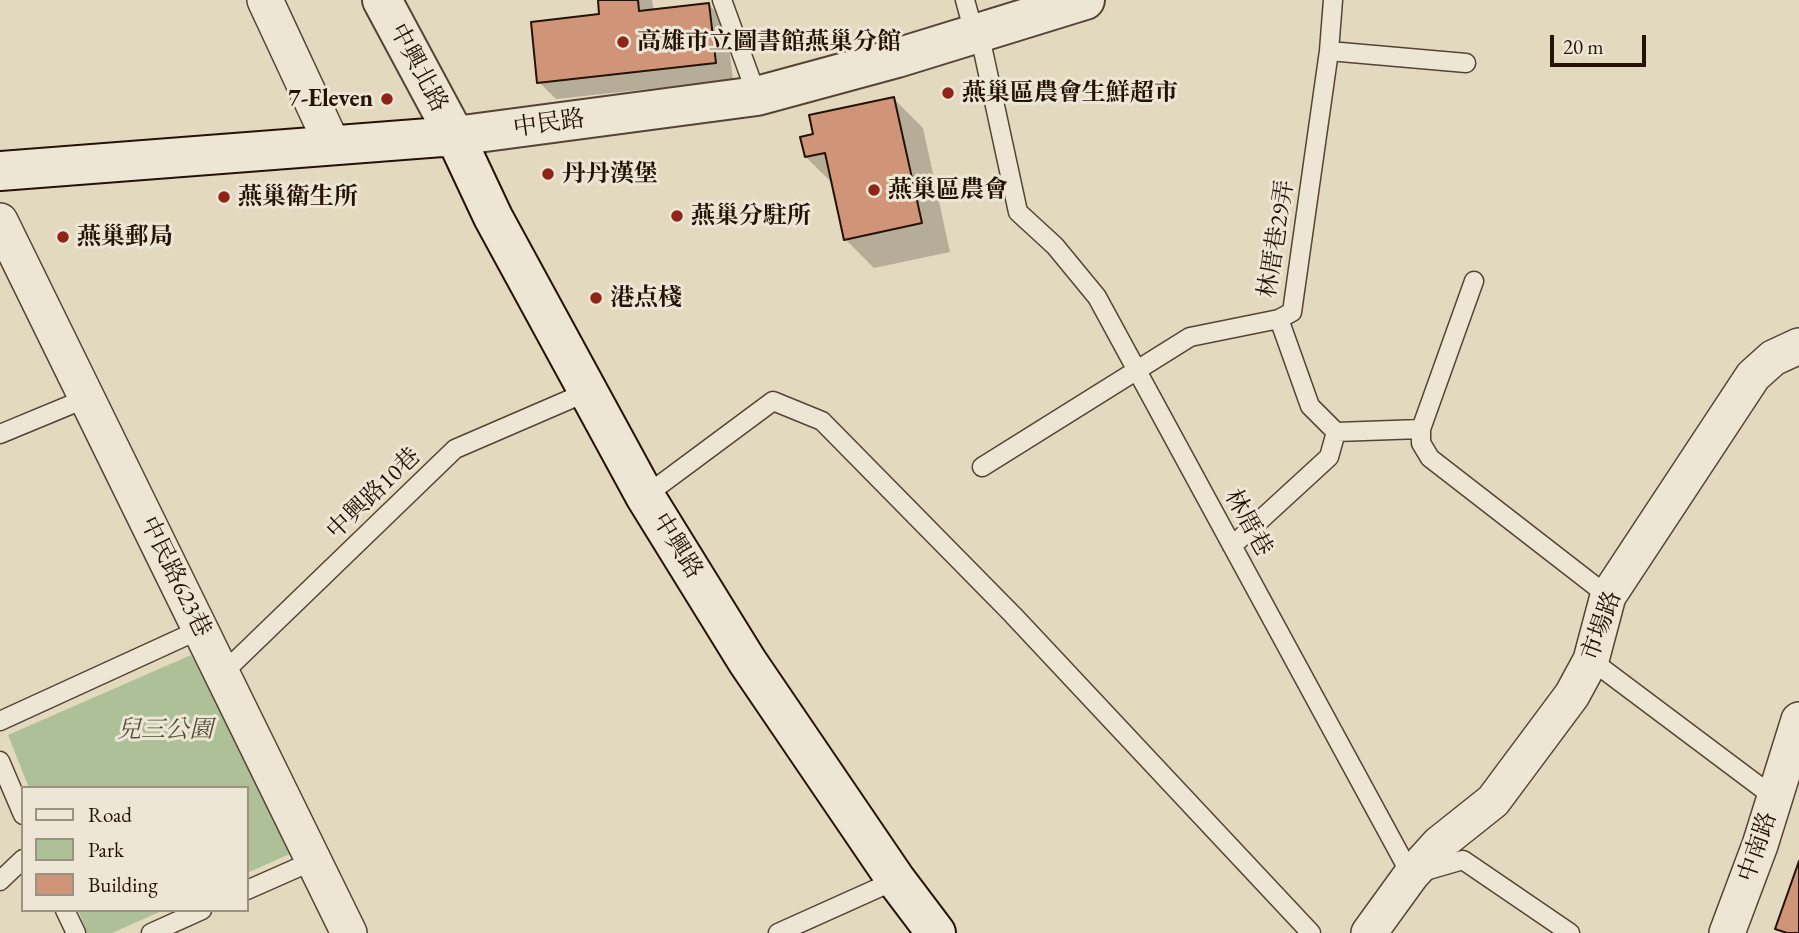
<!DOCTYPE html>
<meta charset="utf-8">
<style>
body{margin:0}
#map{position:relative;width:1799px;height:933px;overflow:hidden;background:#e3d9be;font-family:"EB Garamond",serif}
canvas{display:block}
.legend{position:absolute;left:21px;top:786px;width:228px;height:126px;box-sizing:border-box;background:#ede6d5;border:2px solid #9d9182;margin:0;padding:9px 12px;list-style:none;font-size:21px;color:#241206}
.legend li{display:flex;align-items:center;gap:14px;height:35px}
.legend b{width:35px;border:2px solid #9d9182}
.scale{position:absolute;left:1550px;top:35px;width:96px;height:32px;box-sizing:border-box;border:4px solid #241206;border-top:0;padding-left:9px;font-size:21px;line-height:24px;white-space:nowrap;color:#241206;-webkit-text-stroke:5px #ede6d5;paint-order:stroke}
</style>
<div id="map">
<canvas width="1799" height="933"></canvas>
<ul class="legend">
<li><b style="height:9px;background:#ede6d5"></b>Road</li>
<li><b style="height:19px;background:#adc097"></b>Park</li>
<li><b style="height:19px;background:#d09478"></b>Building</li>
</ul>
<div class="scale">20 m</div>
</div>
<script>
const g = document.querySelector('canvas').getContext('2d');
g.lineJoin = 'round';
function fill(path, color) { g.fillStyle = color; g.fill(path, 'evenodd'); }
const poly = rows => new Path2D(rows.map(r => 'M' + r).join(''));
function stroke(path, color, width, dash) { g.strokeStyle = color; g.lineWidth = width; g.lineCap = dash ? 'butt' : 'round'; g.setLineDash(dash || []); g.stroke(path); }
function drawText(font, color, halo, rows, align = 'center') {
  g.font = font + ' "EB Garamond","Noto Serif TC",serif'; g.lineWidth = 6; g.setLineDash([]); g.textBaseline = 'middle'; g.strokeStyle = halo; g.fillStyle = color; for (const [text, x, y, turn = 0] of rows) {
    g.save(); g.translate(x, y); g.rotate((+turn || 0) * Math.PI / 180); g.textAlign = isNaN(turn) ? turn : align; if (halo) g.strokeText(text, 0, 0); g.fillText(text, 0, 0); g.restore();
  }
}
fill(poly([
 [191,655,292,853,247,873,247,788,29,788,8,735],
 [78,910,164,910,112,933,87,933]
]), '#adc097');
fill(poly([
 [599,0,652,0,654,11,709,5,726,22,733,80,556,99,539,82,601,16],
 [893,98,923,128,950,252,874,268,845,239,833,184,806,157,815,135]
]), '#0003');
const building = poly([
 [598,0,638,0,639,11,709,3,716,63,537,83,531,22,599,14,598,0],
 [894,97,922,223,844,240,825,153,805,157,800,137,813,134,809,115,894,97],
 [1799,861,1799,933,1787,933,1775,929,1799,861]
]);
fill(building, '#d09478');
stroke(building, '#241206', 2);
const service = poly([
 [722,0,757,96],
 [965,0,974,33],
 [979,32,1018,212,1055,246,1097,297,1411,875,1463,860,1570,933],
 [1329,51,1466,63],
 [1474,281,1421,429,1421,443,1430,458,1608,596],
 [1336,432,1421,429],
 [0,434,87,398],
 [982,467,1190,337,1279,319,1292,312,1329,51,1333,0],
 [645,496,773,401,822,421,1013,615,1311,933],
 [1232,546,1329,457,1336,432,1310,406,1279,319],
 [1591,660,1775,798],
 [223,673,455,449,587,392],
 [0,721,201,629],
 [0,761,23,815],
 [0,881,23,859],
 [247,890,315,860],
 [65,910,76,933],
 [151,933,202,910],
 [778,933,896,880]
]);
const minor = poly([
 [265,0,332,144],
 [0,221,349,933],
 [1369,933,1411,875,1439,844,1493,801,1572,695,1591,660,1608,596,1753,376,1773,358,1799,346],
 [1727,933,1760,845,1799,720]
]);
const tertiary = poly([
 [382,0,455,136,757,96,897,58,1085,0]
]);
const secondary = poly([
 [0,171,455,136,493,217,645,496,747,661,896,880,936,933]
]);
stroke(service, '#544434', 21);
stroke(minor, '#544434', 38);
stroke(tertiary, '#544434', 42);
stroke(secondary, '#241206', 42);
stroke(service, '#ede6d5', 18);
stroke(minor, '#ede6d5', 35);
stroke(tertiary, '#ede6d5', 38);
stroke(secondary, '#ede6d5', 38);
for (const [x, y, r, color] of [
 [623,42,7,"#8f2418"],
 [948,93,7,"#8f2418"],
 [387,99,7,"#8f2418"],
 [548,174,7,"#8f2418"],
 [874,190,7,"#8f2418"],
 [224,197,7,"#8f2418"],
 [677,216,7,"#8f2418"],
 [63,237,7,"#8f2418"],
 [596,298,7,"#8f2418"]
]) { const dot = new Path2D(); dot.arc(x, y, r, 0, 2 * Math.PI); g.fillStyle = color; g.fill(dot); stroke(dot, '#ede6d5', 2.5); }
drawText('bold 24px', '#241206', '#ede6d5', [
 ["高雄市立圖書館燕巢分館",637,42],
 ["燕巢區農會生鮮超市",962,93],
 ["7-Eleven",373,99,"right"],
 ["丹丹漢堡",562,174],
 ["燕巢區農會",888,190],
 ["燕巢衛生所",238,197],
 ["燕巢分駐所",691,216],
 ["燕巢郵局",77,237],
 ["港点棧",610,298]
], 'left');
drawText('24px', '#241206', '#ede6d5', [
 ["中興北路",418,68,62],
 ["中民路",549,124,-8],
 ["林厝巷29弄",1277,239,-81],
 ["中興路10巷",374,494,-44],
 ["林厝巷",1248,523,61],
 ["中興路",677,546,58],
 ["中民路623巷",175,577,64],
 ["市場路",1602,626,-70],
 ["中南路",1758,847,-71]
]);
drawText('italic 24px', '#544f39', '#ede6d5', [
 ["兒三公園",165,730]
]);
</script>
